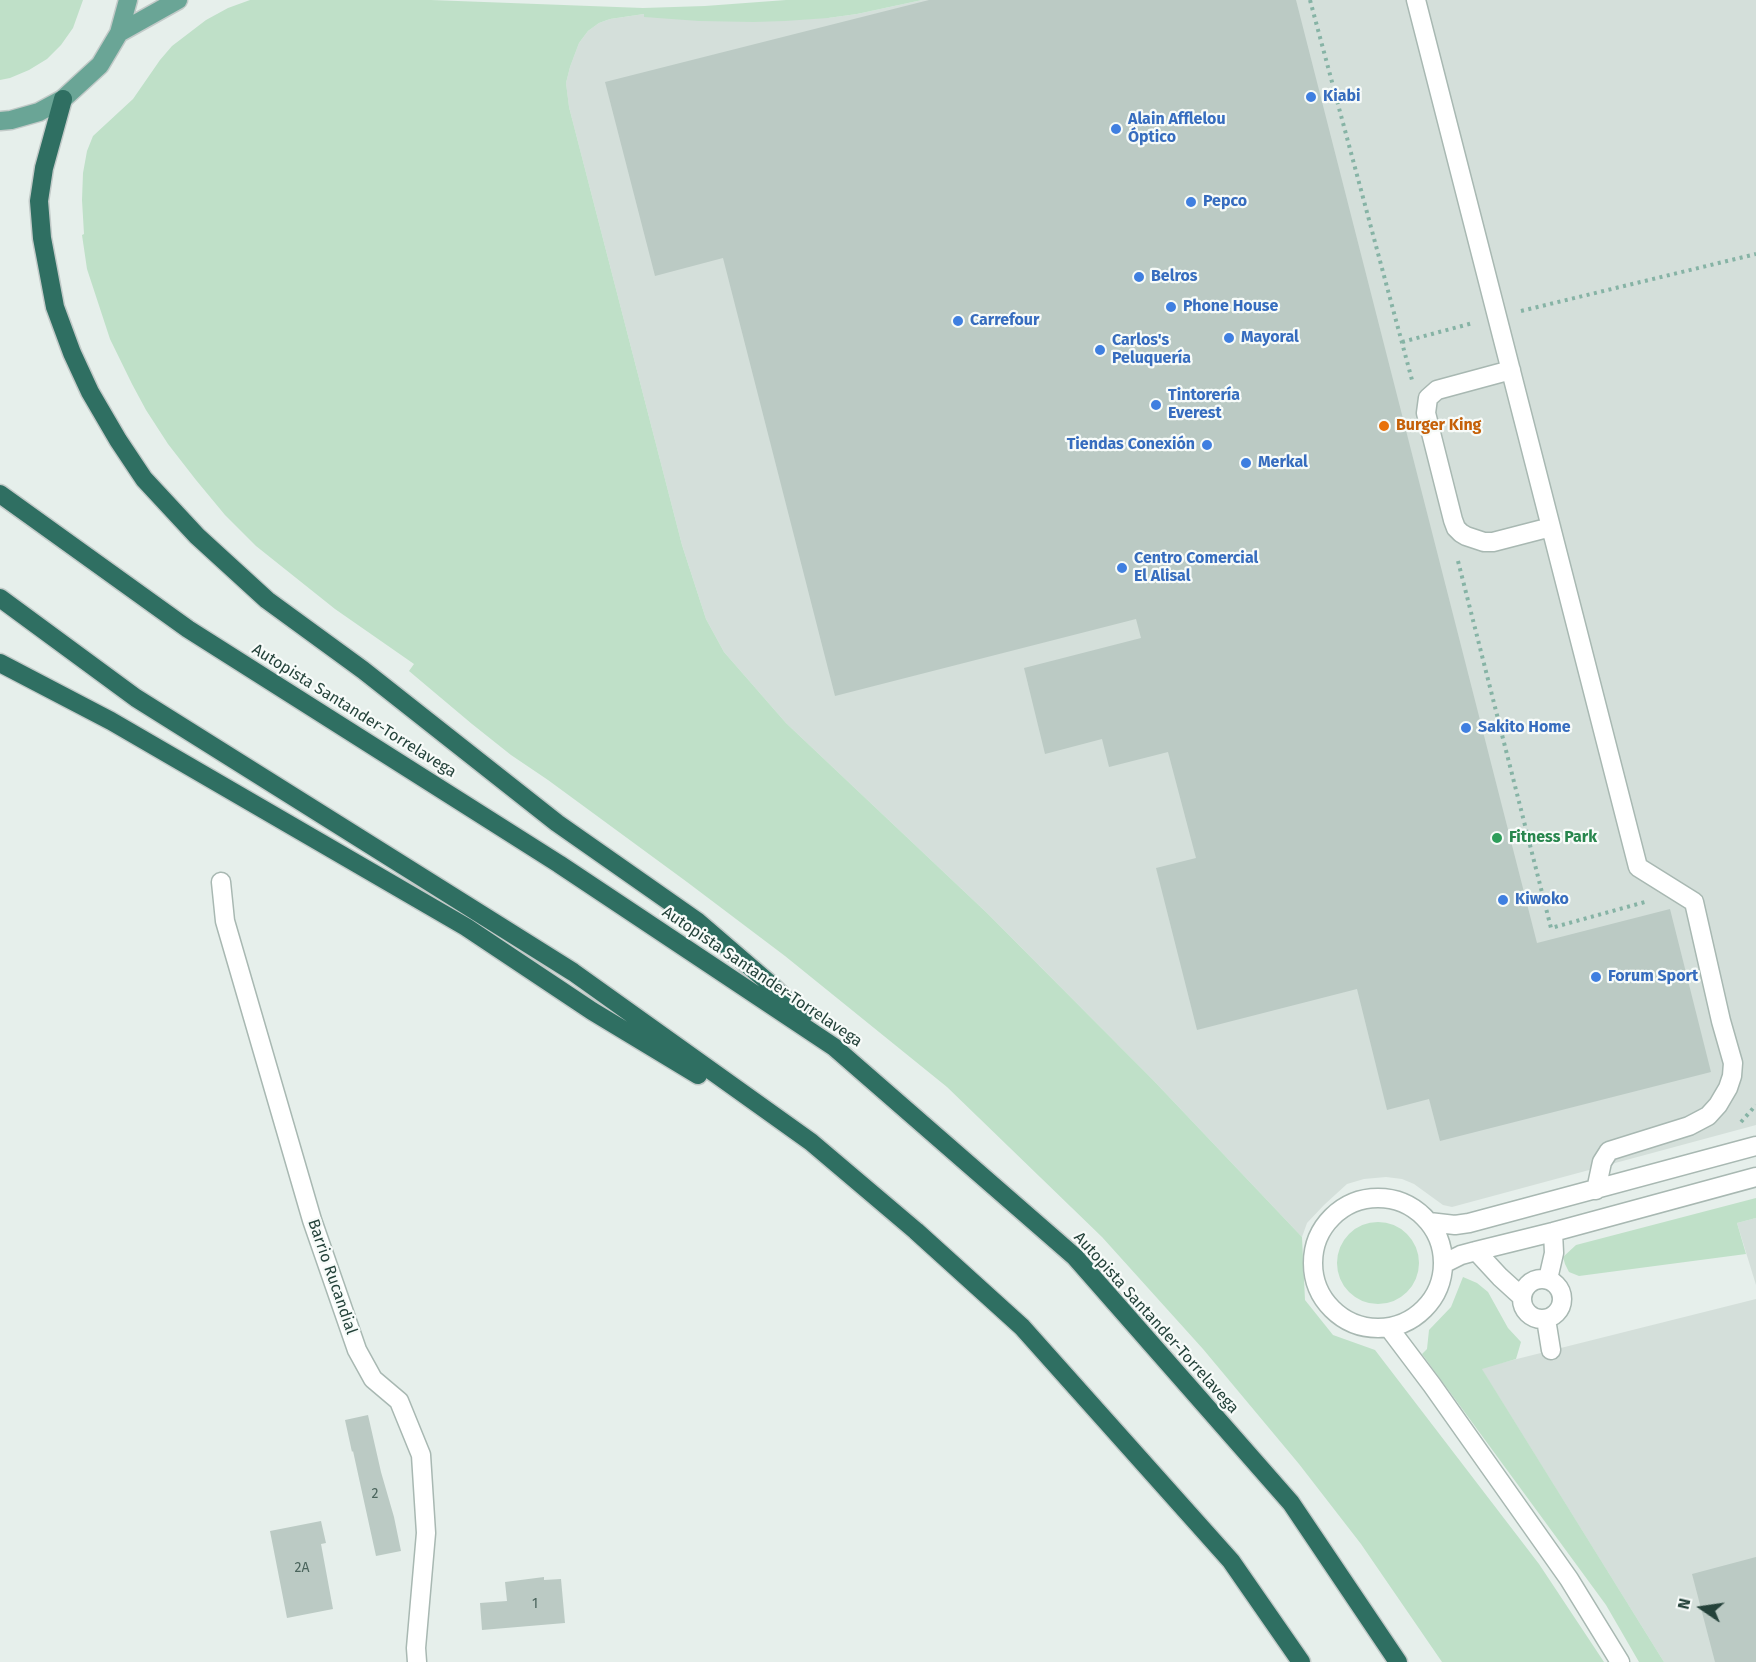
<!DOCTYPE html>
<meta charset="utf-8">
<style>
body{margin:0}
#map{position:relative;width:1756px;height:1662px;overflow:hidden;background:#e6efeb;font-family:"Fira Sans",sans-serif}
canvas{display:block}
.north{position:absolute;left:1672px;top:1578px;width:60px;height:60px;-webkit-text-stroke:4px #f7fbf9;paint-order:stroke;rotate:283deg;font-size:16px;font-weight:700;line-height:24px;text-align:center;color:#24423a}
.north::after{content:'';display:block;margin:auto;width:21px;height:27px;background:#24423a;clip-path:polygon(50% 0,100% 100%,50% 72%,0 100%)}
</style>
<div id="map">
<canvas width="1756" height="1662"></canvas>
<div class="north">N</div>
</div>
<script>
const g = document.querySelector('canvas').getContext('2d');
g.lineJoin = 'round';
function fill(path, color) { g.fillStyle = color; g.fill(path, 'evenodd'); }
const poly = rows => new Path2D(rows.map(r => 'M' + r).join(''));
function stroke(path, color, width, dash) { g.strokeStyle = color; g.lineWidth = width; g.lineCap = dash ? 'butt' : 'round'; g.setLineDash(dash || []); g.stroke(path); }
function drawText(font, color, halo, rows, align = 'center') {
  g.font = font + ' "Fira Sans",sans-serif'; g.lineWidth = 4.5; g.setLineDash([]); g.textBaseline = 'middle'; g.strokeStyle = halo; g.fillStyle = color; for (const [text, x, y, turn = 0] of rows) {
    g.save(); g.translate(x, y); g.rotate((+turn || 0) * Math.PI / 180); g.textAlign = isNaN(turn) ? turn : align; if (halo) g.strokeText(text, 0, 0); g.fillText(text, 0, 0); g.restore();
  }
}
fill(poly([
 [922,0,1756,0,1756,1125,1452,1207,1443,1205,1414,1184,1402,1179,1386,1177,1364,1179,1347,1184,1324,1205,1307,1223,1302,1237,1154,1081,987,913,786,723,724,652,706,619,682,545,569,107,566,83,570,67,579,43,588,31,599,23,610,19,644,14,644,17,828,18,857,14],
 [1756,1218,1756,1285,1737,1223],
 [1756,1299,1756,1662,1664,1662,1481,1368]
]), '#d4dfda');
fill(poly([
 [0,0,83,0,73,28,61,45,47,59,29,70,10,78,0,80],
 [250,0,431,0,643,8,705,6,786,0,922,0,857,14,828,18,785,21,754,22,699,21,644,17,644,14,610,19,599,23,588,31,579,43,570,67,566,83,569,107,682,545,706,619,724,652,786,723,987,913,1154,1081,1302,1237,1305,1300,1333,1335,1375,1350,1539,1564,1604,1662,1442,1662,1361,1544,1299,1464,1203,1349,1102,1237,947,1087,785,956,687,882,548,780,511,755,472,724,409,671,414,664,335,609,256,546,225,515,196,480,168,444,146,410,132,384,110,339,87,269,82,235,84,234,82,200,83,173,87,151,93,136,133,99,160,60,172,46,206,20,228,8],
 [1756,1198,1756,1218,1737,1223,1746,1254,1579,1276,1569,1272,1565,1264,1563,1257,1576,1245],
 '1337 1263a41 41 0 1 1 82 0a41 41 0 1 1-82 0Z',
 [1463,1277,1477,1283,1488,1292,1508,1328,1521,1342,1516,1359,1482,1369,1664,1662,1639,1662,1606,1605,1422,1354,1427,1349,1429,1330,1451,1307]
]), '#bfe0c8');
fill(poly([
 [929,0,1296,0,1537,943,1670,909,1711,1072,1440,1141,1429,1099,1387,1110,1357,989,1197,1030,1156,868,1196,858,1168,752,1109,767,1102,739,1045,754,1024,668,1141,638,1136,619,835,696,723,258,655,276,605,82],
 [368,1415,381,1472,394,1517,401,1551,376,1556,353,1451,352,1452,345,1420],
 [321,1521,326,1543,321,1544,333,1609,287,1618,270,1531],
 [1756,1557,1756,1662,1715,1662,1692,1574],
 [544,1577,544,1580,561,1579,565,1623,482,1630,480,1603,507,1601,505,1582]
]), '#bbcac4');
const minor = poly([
 [1416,0,1638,867,1694,902,1721,1021,1733,1063,1732,1076,1728,1088,1718,1105,1708,1116,1689,1126,1609,1151,1602,1162,1596,1190],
 [1511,370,1437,390,1428,398,1426,413,1453,520,1456,528,1461,533,1466,536,1484,542,1493,542,1551,527],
 [221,882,225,921,312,1220,357,1350,373,1379,399,1401,421,1455,426,1533,416,1648,417,1662],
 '1313 1263a65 65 0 1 1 130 0a65 65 0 1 1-130 0Z',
 [1429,1222,1455,1225,1469,1223,1756,1146],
 [1476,1251,1500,1277,1522,1297],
 [1443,1264,1461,1255,1476,1251,1553,1232,1756,1177],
 '1522 1299a20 20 0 1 1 40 0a20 20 0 1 1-40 0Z',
 [1548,1279,1554,1253,1553,1232],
 [1546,1319,1551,1350],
 [1389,1328,1432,1385,1569,1579,1620,1662]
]);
const major = poly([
 [119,33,178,0],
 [0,121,11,120,39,112,63,99,100,65,119,33,128,0]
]);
const highway = poly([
 [63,99,44,168,39,201,42,238,55,307,72,353,90,392,118,440,144,479,197,536,267,600,363,670,557,823,697,921,769,983,803,1016],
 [0,494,188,629,559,864,834,1047,1075,1257,1291,1503,1398,1662],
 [0,598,136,698,573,972,811,1142,916,1231,1022,1327,1231,1561,1301,1662],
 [0,663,111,721,466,927,592,1011,698,1075]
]);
stroke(minor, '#a8b8b2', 21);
stroke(major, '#c2cac8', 21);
stroke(highway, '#c2cac8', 21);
stroke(poly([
 [1310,0,1412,380],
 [1521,311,1756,254],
 [1402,342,1473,323],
 [1458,561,1551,928,1645,902],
 [1741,1122,1756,1105]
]), '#86b3a5', 4, [3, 4.5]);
stroke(minor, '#fff', 18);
stroke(major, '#6aa596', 18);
stroke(highway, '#2f6f62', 18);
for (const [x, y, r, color] of [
 [1311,97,6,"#3f7fe0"],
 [1116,129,6,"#3f7fe0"],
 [1191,202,6,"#3f7fe0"],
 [1139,277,6,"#3f7fe0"],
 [1171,307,6,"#3f7fe0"],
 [958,321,6,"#3f7fe0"],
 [1229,338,6,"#3f7fe0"],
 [1100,350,6,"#3f7fe0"],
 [1156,405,6,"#3f7fe0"],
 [1384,426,6,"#e8710a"],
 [1207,445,6,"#3f7fe0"],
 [1246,463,6,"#3f7fe0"],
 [1122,568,6,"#3f7fe0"],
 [1466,728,6,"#3f7fe0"],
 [1497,838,6,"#2e9e5b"],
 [1503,900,6,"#3f7fe0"],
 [1596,977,6,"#3f7fe0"]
]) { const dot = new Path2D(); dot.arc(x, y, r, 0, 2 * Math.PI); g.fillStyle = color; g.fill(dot); stroke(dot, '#f7fbf9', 2); }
drawText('14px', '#4a645c', null, [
 ["2",375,1494],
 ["2A",302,1568],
 ["1",535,1604]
]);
drawText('bold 16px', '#366cbe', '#f7fbf9', [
 ["Kiabi",1323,97],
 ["Alain Afflelou",1128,120],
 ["Óptico",1128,138],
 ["Pepco",1203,202],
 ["Belros",1151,277],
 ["Phone House",1183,307],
 ["Carrefour",970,321],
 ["Mayoral",1241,338],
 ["Carlos's",1112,341],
 ["Peluquería",1112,359],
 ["Tintorería",1168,396],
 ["Everest",1168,414],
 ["Tiendas Conexión",1195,445,"right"],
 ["Merkal",1258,463],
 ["Centro Comercial",1134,559],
 ["El Alisal",1134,577],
 ["Sakito Home",1478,728],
 ["Kiwoko",1515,900],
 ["Forum Sport",1608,977]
], 'left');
drawText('bold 16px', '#c56008', '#f7fbf9', [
 ["Burger King",1396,426]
], 'left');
drawText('16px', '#24423a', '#f7fbf9', [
 ["Autopista Santander-Torrelavega",354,711,32],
 ["Autopista Santander-Torrelavega",762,977,34],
 ["Barrio Rucandial",332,1277,71],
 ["Autopista Santander-Torrelavega",1156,1323,48]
]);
drawText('bold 16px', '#27864d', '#f7fbf9', [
 ["Fitness Park",1509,838]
], 'left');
</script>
